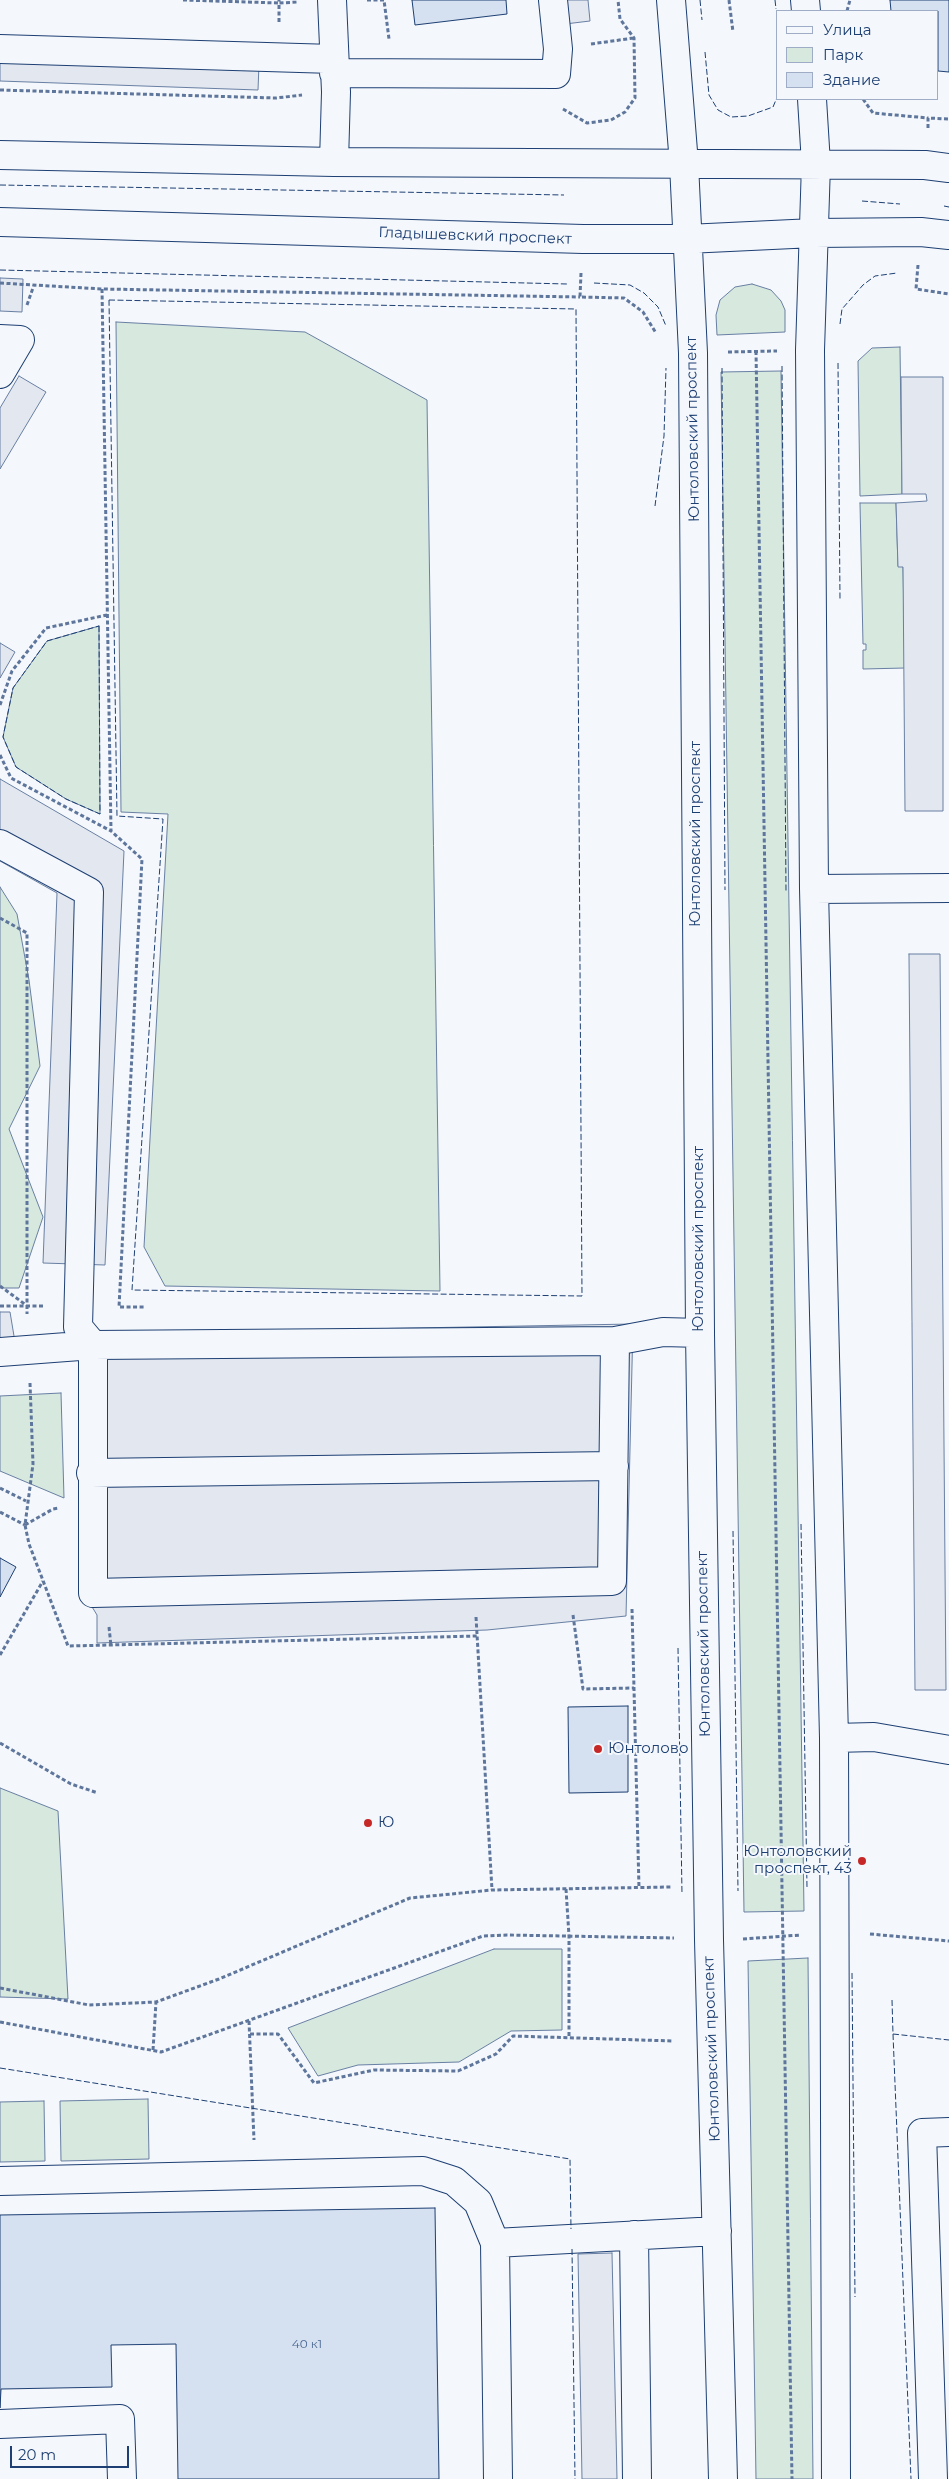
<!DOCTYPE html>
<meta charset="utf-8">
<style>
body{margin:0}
#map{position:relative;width:949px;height:2479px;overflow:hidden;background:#f4f7fb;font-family:Montserrat,sans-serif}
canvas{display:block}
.legend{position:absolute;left:776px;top:10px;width:162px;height:90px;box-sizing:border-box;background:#f4f7fb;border:1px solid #9eadc5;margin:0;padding:6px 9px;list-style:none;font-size:15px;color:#1d3f73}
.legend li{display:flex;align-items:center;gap:10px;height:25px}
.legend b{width:25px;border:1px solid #9eadc5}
.scale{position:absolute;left:10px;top:2446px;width:119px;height:22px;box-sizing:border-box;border:2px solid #1d3f73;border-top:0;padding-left:6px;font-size:15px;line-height:18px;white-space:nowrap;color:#1d3f73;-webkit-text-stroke:4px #f4f7fb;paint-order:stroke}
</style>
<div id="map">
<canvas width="949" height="2479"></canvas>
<ul class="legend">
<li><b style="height:6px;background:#f4f7fb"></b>Улица</li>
<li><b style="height:14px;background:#d7e8df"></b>Парк</li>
<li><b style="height:14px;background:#d5e0f0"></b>Здание</li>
</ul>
<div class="scale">20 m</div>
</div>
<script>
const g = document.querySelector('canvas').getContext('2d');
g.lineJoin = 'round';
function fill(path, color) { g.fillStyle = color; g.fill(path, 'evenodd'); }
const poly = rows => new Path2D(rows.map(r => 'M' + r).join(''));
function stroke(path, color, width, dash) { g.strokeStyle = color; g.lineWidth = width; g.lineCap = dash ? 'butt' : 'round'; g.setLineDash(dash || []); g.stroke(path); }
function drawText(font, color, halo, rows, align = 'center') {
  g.font = font + ' Montserrat,sans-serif'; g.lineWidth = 4; g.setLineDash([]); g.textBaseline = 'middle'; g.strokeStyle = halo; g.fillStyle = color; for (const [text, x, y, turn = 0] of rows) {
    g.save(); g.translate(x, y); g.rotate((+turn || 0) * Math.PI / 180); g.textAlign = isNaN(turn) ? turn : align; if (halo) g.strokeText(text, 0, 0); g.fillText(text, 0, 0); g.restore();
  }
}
const green = poly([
 [752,284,771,290,781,301,785,310,785,332,717,335,716,315,720,300,735,287,752,284],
 [116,322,305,332,427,400,440,1291,165,1286,144,1247,168,814,121,812,116,322],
 [900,347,902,494,860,496,858,361,872,348,900,347],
 [781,371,804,1911,744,1912,721,372,781,371],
 [860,503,896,503,898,566,903,566,905,668,863,669,863,650,866,650,866,644,863,644,860,503],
 [99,626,100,814,66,799,16,767,3,737,13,688,47,641,99,626],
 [0,887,17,914,29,980,40,1066,9,1129,43,1217,19,1288,0,1288,0,887],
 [61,1393,64,1498,0,1471,0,1396,61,1393],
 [0,1788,58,1811,68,1999,0,1997,0,1788],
 [494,1949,562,1949,562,2030,511,2031,459,2062,358,2065,318,2076,288,2028,494,1949],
 [808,1958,813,2479,756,2479,748,1961,808,1958],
 [148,2099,149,2159,61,2161,60,2101,148,2099],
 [44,2101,45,2161,0,2162,0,2102,44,2101]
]);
fill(green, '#d7e8df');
stroke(green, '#687fa3', 1);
const parking = poly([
 [563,0,588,0,590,21,565,24,563,0],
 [0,55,259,64,258,90,0,81,0,55],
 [0,278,23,279,22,312,0,311,0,278],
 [19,376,46,392,0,469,0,408,19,376],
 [901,377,943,377,943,811,905,811,903,567,898,567,896,503,927,501,926,494,902,494,901,377],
 [0,643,15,652,0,678,0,643],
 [0,779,124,851,105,1265,43,1263,57,893,0,861,0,779],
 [909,954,940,954,946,1690,915,1690,909,954],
 [0,1312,10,1312,15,1342,0,1342,0,1312],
 [633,1324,626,1616,487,1630,97,1643,97,1615,86,1597,85,1334,633,1324],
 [612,2253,617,2479,582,2479,578,2254,612,2253]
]);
fill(parking, '#e3e8f0');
stroke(parking, '#687fa3', 1);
const building = poly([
 [412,0,506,0,507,14,415,25,412,0],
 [890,0,949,0,949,72,938,71,938,11,891,11,890,0],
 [0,1558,16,1567,0,1597,0,1558],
 [628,1706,628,1792,569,1793,568,1707,628,1706],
 [435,2208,439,2479,178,2479,176,2344,111,2345,112,2387,1,2389,0,2408,0,2215,435,2208]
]);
fill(building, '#d5e0f0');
stroke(building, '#1d3f73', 1);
const minor = poly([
 [332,0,336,92,334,162],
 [671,0,684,164,693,353,700,1333,709,1940,723,2479],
 [805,0,806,11],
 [0,49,333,59],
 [334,73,556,74,558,49,553,0],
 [812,99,816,164,810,350,814,889,834,1738,836,2479],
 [0,155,334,162,925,165,949,168],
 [0,222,583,239,687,239,814,233,921,232,949,235],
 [0,339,20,340,0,374],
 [0,844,89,892,78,1327,93,1345,0,1352],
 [814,889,949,888],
 [615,1341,612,1581,93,1593,93,1345,615,1341,663,1332,700,1333],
 [91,1473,614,1466],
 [834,1738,874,1737,949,1750],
 [0,2181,423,2171,454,2181,478,2202,495,2243],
 [634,2235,637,2479],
 [0,2424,120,2419,122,2479],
 [498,2479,495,2243,717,2231],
 [933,2479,922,2133,949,2132]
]);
stroke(minor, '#1d3f73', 30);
stroke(poly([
 [183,0,279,3,279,0],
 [367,0,384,0,389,39],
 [729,0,733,32],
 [847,11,850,0],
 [279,22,279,3,299,2],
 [591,44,634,38],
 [0,90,276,98,302,95],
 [863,99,873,113,928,118],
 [563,109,587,123,611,120,625,112,635,98,634,38,620,19,618,0],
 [928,128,928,118,949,119],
 [918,265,916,289,949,294],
 [581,273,580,297,624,298,643,312,656,333],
 [0,283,102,289,580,297],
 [102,289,111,831,142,859,119,1307,144,1307],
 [27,305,34,285],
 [756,351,792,2479],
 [728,352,777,351],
 [0,705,12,671,46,628,107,615],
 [0,755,11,778,111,831],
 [0,918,27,933,27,1314],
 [0,1286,26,1305],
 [0,1306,44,1306],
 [30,1383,33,1464,25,1525,29,1544,68,1646,477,1636],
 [0,1488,26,1501],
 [0,1512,25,1525],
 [25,1525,53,1509,59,1508],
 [632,1609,639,1888],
 [573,1615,583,1689,634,1688],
 [476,1617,492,1890],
 [109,1627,111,1646],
 [0,1655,43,1581],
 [0,1743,71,1784,98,1793],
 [566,1889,569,1936,569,2038],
 [870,1934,949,1941],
 [743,1939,801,1935],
 [0,1988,89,2005,156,2002,219,1979,410,1898,492,1890,671,1887],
 [249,2021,254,2140],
 [0,2022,161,2052,483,1936,507,1935,674,1938],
 [250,2034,278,2034,314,2083,374,2070,458,2071,496,2054,513,2036,673,2041],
 [153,2050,156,2002]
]), '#5e769c', 3, [4, 2.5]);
stroke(minor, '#f4f7fb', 28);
stroke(poly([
 [700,0,702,20],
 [775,0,776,9],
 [705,52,709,95,718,110,731,117,748,116,773,107,778,95],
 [0,185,564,195],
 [862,201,900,204],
 [944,206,949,207],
 [0,270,567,284],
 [594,283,630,285,644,293,658,307,666,326],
 [109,300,576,309,582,1296,132,1290,163,819,117,816,109,300],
 [840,324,842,309,863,285,875,276,897,273],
 [838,363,840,599],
 [782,366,786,891],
 [722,368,725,890],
 [655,506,664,436,666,368],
 [99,626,100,814,66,799,16,767,3,737,13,688,47,641,99,626],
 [801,1524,807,1887],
 [733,1531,738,1891],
 [678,1648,682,1894],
 [852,1973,855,2297],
 [892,2000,893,2034,949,2040],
 [893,2034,911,2479],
 [0,2068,570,2159,571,2229],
 [572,2249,575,2479]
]), '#1d3f73', 1, [6, 2.5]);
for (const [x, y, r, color] of [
 [598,1749,5,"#c62828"],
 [368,1823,5,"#c62828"],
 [862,1861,5,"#c62828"]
]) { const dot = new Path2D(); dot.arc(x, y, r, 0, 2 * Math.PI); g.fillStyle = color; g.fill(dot); stroke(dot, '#f4f7fb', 2); }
drawText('12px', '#4b6792', null, [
 ["40 к1",307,2344]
]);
drawText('15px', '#1d3f73', '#f4f7fb', [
 ["Гладышевский проспект",475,236,2],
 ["Юнтоловский проспект",693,429,-91],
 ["Юнтоловский проспект",696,834,-90],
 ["Юнтоловский проспект",699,1239,-90],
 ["Юнтоловский проспект",704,1644,-91],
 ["Юнтоловский проспект",712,2049,-92]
]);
drawText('15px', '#1d3f73', '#f4f7fb', [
 ["Юнтолово",608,1749],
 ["Ю",378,1823],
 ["Юнтоловский",852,1852,"right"],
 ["проспект, 43",852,1869,"right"]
], 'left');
</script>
